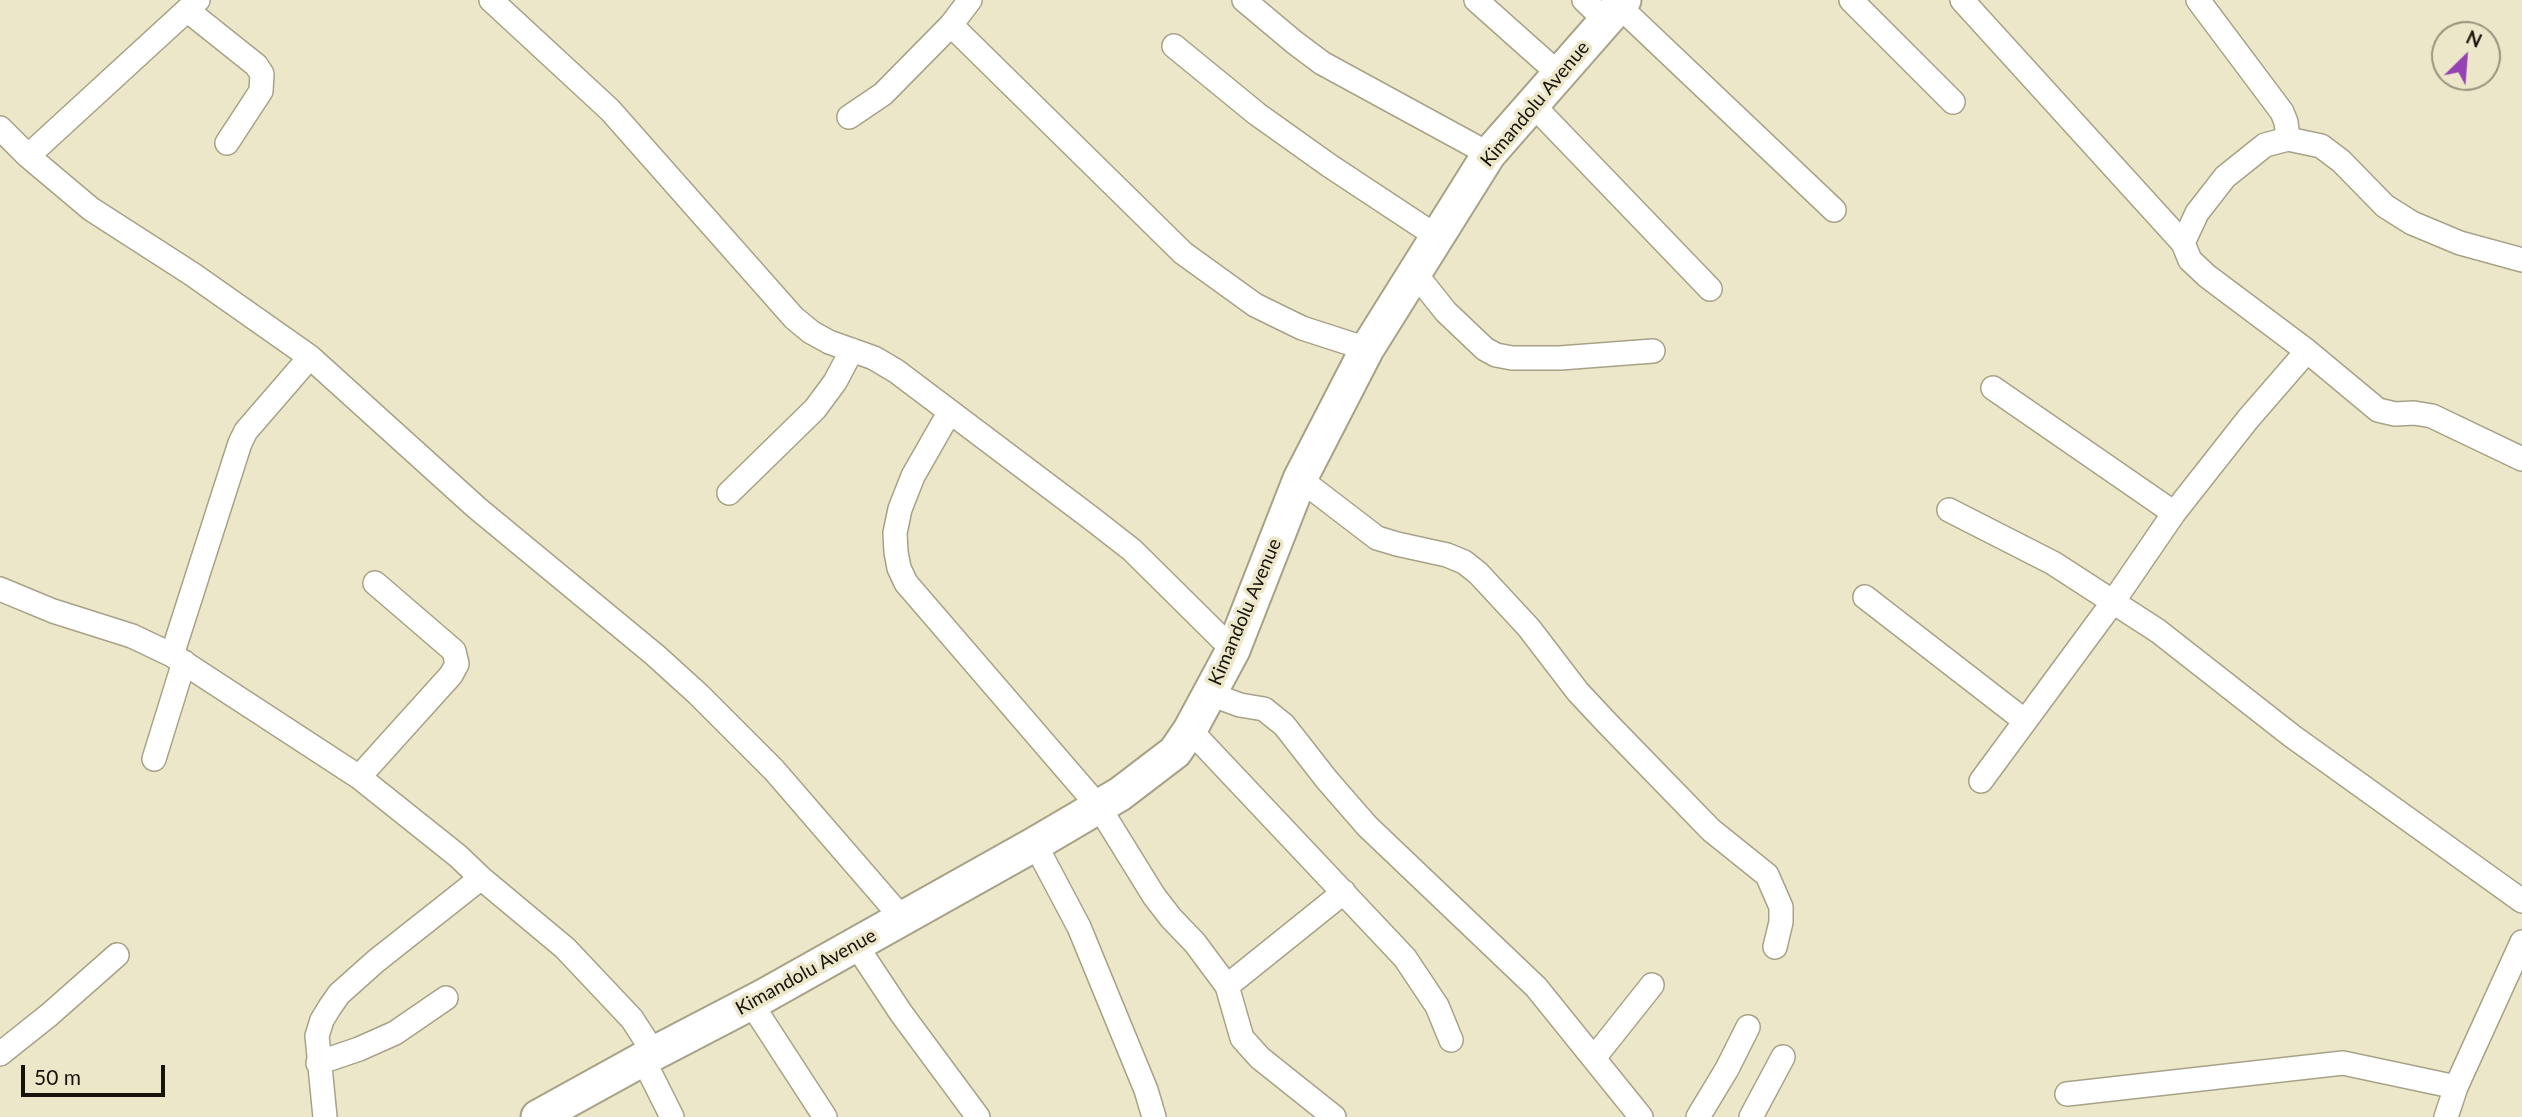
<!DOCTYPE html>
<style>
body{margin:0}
#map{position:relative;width:2522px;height:1117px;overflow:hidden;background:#ede7ca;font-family:Lato,sans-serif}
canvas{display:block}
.north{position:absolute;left:2431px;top:21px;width:70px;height:70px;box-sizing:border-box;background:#ede7ca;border:2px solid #97937d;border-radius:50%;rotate:25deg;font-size:19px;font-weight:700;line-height:28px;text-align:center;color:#16140a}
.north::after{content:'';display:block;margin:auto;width:24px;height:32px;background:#9543b2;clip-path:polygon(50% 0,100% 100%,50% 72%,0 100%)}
.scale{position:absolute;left:21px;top:1065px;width:144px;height:32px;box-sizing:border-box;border:4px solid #16140a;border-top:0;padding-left:9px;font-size:21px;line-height:24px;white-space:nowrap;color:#16140a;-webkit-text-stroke:5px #ede7ca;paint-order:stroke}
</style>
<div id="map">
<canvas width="2522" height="1117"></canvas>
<div class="north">N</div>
<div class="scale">50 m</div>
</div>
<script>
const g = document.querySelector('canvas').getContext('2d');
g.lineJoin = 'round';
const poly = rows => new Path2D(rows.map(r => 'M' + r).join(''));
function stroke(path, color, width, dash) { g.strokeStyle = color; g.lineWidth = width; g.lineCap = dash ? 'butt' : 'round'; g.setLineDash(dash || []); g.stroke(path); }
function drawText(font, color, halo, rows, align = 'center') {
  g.font = font + ' Lato,sans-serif'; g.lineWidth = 7; g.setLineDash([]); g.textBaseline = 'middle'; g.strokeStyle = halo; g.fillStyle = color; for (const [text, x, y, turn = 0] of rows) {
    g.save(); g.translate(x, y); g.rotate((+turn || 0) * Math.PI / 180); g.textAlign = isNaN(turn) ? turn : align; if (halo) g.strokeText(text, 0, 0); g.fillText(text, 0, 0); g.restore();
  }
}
const street = poly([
 [491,0,610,110,794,318,811,332,829,342,874,358,896,371,1091,518,1132,550,1233,650],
 [1244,0,1294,42,1322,63,1489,154],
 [1476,0,1559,74],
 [1584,0,1606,21],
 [1851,0,1953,102],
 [1962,0,2183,243],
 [2198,0,2282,112,2286,122,2288,139],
 [1619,6,1834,210],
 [187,10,256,65,262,74,261,91,227,143],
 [951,25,1183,253,1255,305,1302,328,1367,349],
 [1174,46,1257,114,1330,166,1436,236],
 [1533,105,1710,289],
 [849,117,883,94,951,25,970,0],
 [0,128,28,156,91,209,192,274,310,357,477,508,655,655,698,694,774,770,902,918],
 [28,156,198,0],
 [2522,260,2460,243,2412,223,2385,206,2341,161,2321,146,2288,139,2265,145,2225,177,2197,213,2183,243,2190,260,2207,276,2307,351,2378,410,2395,414,2414,413,2432,416,2522,459],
 [1414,272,1446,312,1485,349,1496,355,1512,358,1560,358,1653,351],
 [1993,388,2174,513],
 [949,413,913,476,900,509,895,533,896,552,899,568,906,583,1099,807,1154,896,1171,918,1195,943,1227,986,1242,1038,1260,1058,1334,1117],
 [1300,479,1377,538,1397,544,1447,555,1464,562,1478,573,1529,628,1578,692,1608,724,1711,830,1767,875,1781,907,1781,922,1775,947],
 [729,493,815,409,835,382,852,350],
 [1949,510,2053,563,2158,631,2292,736,2522,901],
 [0,589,53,611,132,636,172,655,359,777,458,856,481,878,565,948,632,1019,654,1053],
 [1865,597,2025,721],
 [172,655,240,443,246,431,310,357],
 [1210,694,1240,705,1264,709,1284,725,1327,780,1367,826,1536,987,1641,1117],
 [1190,730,1405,958,1437,1006,1451,1040],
 [154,759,184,662],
 [359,777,451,675,457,664,454,651,375,583],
 [1981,781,2113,602,2174,513,2248,419,2307,351],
 [1035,844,1079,927,1146,1090,1154,1117],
 [856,945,901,1013,978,1117],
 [1227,986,1344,892],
 [751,1003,825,1117],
 [0,1054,49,1015,117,955],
 [1594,1058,1652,985],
 [643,1059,672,1117],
 [318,1063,359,1049,395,1033,446,998],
 [2067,1094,2343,1063,2456,1087],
 [325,1117,317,1036,322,1020,330,1007,339,994,376,961,481,878],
 [1698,1117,1727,1069,1748,1027],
 [1751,1117,1783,1057],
 [2446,1117,2456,1087,2522,942]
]);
const secondary = poly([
 [538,1117,643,1059,764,996,1035,844,1120,794,1175,752,1190,730,1233,650,1300,479,1367,349,1489,154,1624,0]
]);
stroke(street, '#a7a287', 26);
stroke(secondary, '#a7a287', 37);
stroke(street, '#fff', 23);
stroke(secondary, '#fff', 33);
drawText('19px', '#16140a', '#ede7ca', [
 ["Kimandolu Avenue",1535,104,-50],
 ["Kimandolu Avenue",1245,612,-67],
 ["Kimandolu Avenue",806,972,-29]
]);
</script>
